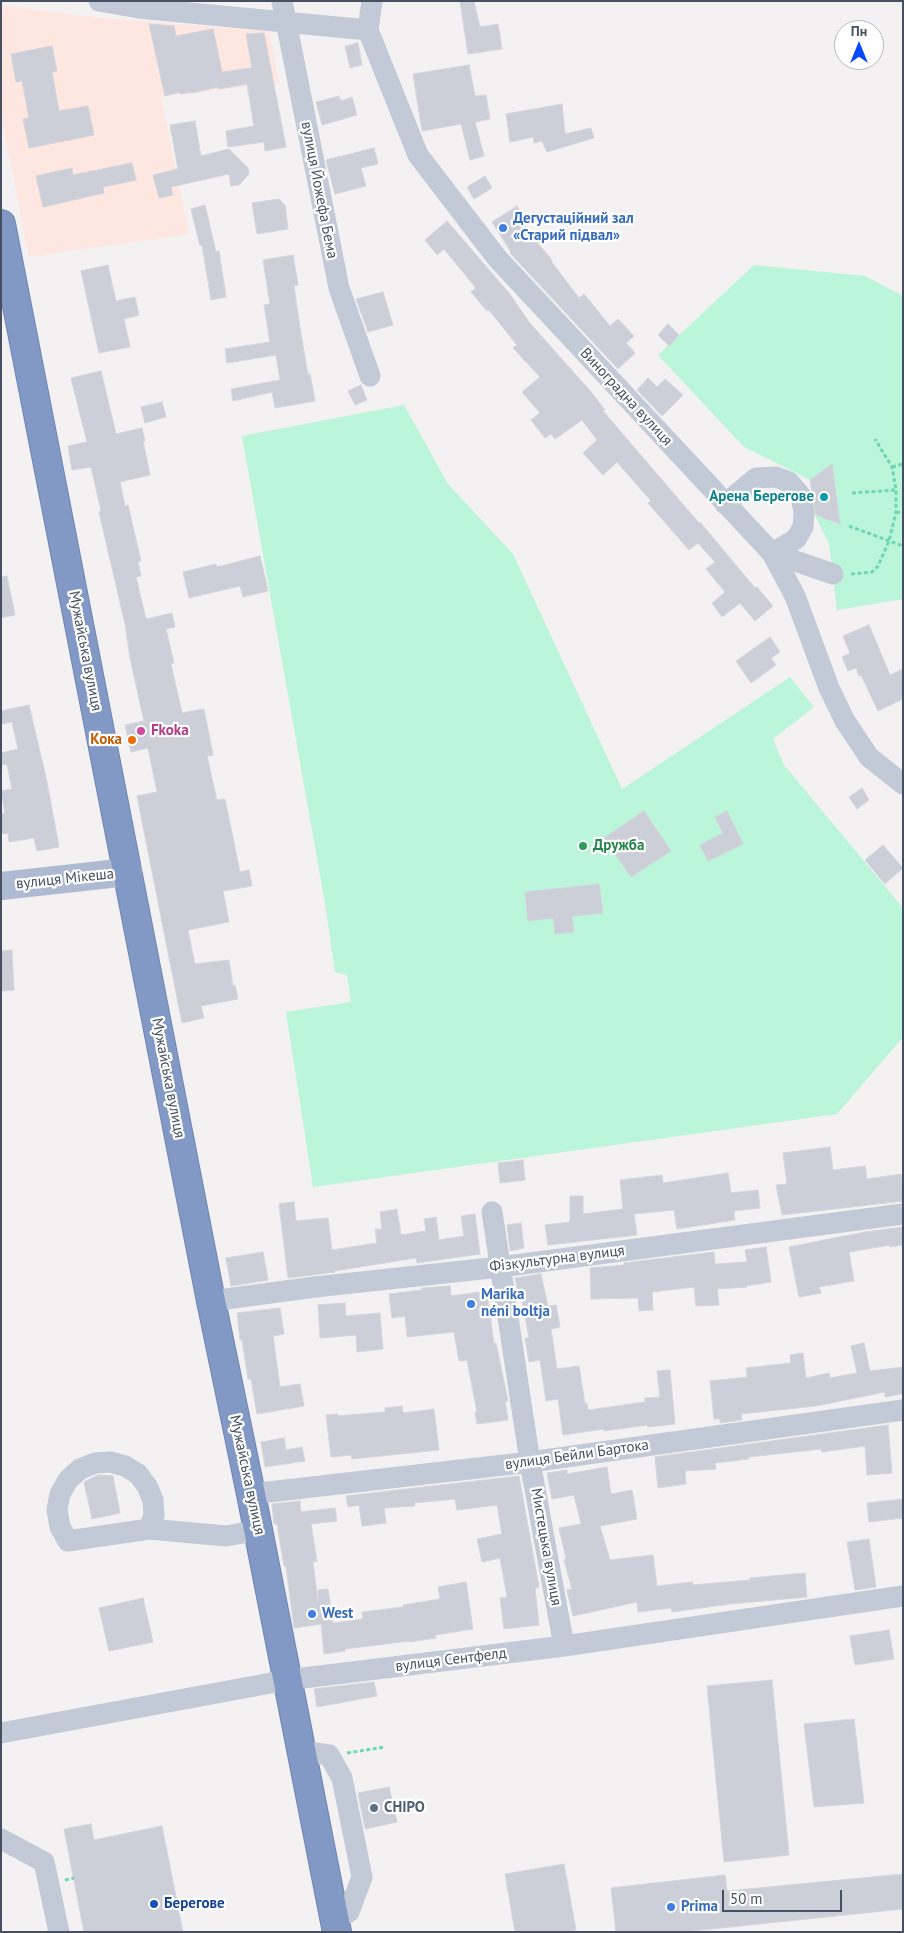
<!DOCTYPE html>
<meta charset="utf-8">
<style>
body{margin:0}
#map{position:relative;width:904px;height:1933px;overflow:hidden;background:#f3f1f1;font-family:"PT Sans",sans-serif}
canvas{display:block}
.frame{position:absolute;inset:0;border:2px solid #465061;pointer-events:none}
.north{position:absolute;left:834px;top:20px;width:50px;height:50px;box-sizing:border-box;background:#fff;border:1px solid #b5b9c0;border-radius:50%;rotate:0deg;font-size:14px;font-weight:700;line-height:20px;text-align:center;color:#465061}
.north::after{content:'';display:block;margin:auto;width:18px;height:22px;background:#0449fa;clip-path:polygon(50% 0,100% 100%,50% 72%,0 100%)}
.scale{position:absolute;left:722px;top:1890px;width:120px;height:22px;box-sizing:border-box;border:2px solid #465061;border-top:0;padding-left:6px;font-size:15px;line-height:18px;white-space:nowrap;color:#465061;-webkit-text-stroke:4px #fff;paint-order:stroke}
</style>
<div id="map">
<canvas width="904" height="1933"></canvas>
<div class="frame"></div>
<div class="north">Пн</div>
<div class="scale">50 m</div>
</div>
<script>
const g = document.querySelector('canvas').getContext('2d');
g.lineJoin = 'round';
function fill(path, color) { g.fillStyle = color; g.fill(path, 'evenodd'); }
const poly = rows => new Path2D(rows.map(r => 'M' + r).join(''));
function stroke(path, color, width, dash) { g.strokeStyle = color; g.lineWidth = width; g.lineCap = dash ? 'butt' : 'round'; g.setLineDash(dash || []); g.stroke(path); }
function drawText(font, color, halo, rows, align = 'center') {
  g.font = font + ' "PT Sans",sans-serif'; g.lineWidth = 4.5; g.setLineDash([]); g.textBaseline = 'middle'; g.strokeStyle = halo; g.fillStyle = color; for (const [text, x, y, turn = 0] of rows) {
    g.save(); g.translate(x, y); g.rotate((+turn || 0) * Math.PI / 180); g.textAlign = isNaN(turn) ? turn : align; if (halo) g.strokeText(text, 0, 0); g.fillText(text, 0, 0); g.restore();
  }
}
fill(poly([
 [1,5,100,18,269,31,279,83,161,97,189,234,29,257,1,114]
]), '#fee7e0');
fill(poly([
 [754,265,865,276,903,296,903,599,837,610,829,544,815,515,810,480,744,447,658,355],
 [404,405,448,484,513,554,622,789,790,677,814,707,773,739,784,765,903,908,903,1037,837,1114,313,1187,286,1012,351,1002,347,975,335,972,325,903,242,436]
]), '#bbf5da');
const building = poly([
 [460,1,474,1,480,27,498,24,502,49,468,54,460,1],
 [149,24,174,26,176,36,213,29,222,72,252,68,246,34,264,33,286,147,265,151,264,142,228,147,226,131,254,126,247,84,219,89,218,87,192,93,192,92,180,94,180,92,165,96,149,24],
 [358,43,362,65,350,68,345,46,358,43],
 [52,46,57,71,52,72,59,111,88,106,94,135,29,148,23,119,29,118,22,81,16,82,11,54,52,46],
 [469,65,475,96,486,95,490,119,475,122,484,156,470,160,461,124,422,131,413,74,469,65],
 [339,96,341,101,352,97,357,115,322,125,316,102,339,96],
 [562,104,565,134,591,128,594,138,547,152,542,141,534,143,533,137,510,142,506,114,562,104],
 [195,121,201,156,229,149,248,168,249,174,239,185,231,186,229,174,171,187,173,195,159,198,153,175,178,169,170,125,195,121],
 [374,148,378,164,361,168,366,186,335,194,326,160,374,148],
 [132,163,136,180,103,187,104,193,43,207,36,176,72,168,73,175,132,163],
 [485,176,492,188,474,199,467,187,485,176],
 [279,199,285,205,288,229,257,234,252,203,279,199],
 [205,205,216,252,219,251,226,297,211,300,202,245,200,246,191,209,205,205],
 [517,206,528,224,524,227,552,260,551,261,579,298,584,294,610,326,618,319,634,336,626,343,635,353,618,369,510,253,511,252,492,222,517,206],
 [447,221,509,293,529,322,592,393,605,410,603,411,699,523,700,522,755,588,757,587,773,606,755,621,740,603,722,617,712,603,725,592,706,569,715,562,698,543,689,550,648,503,651,501,617,462,603,475,583,453,597,440,582,420,555,439,551,434,545,438,531,420,540,413,522,392,540,377,513,348,517,345,489,310,487,311,471,292,476,288,444,249,437,255,425,240,447,221],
 [293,255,298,285,294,286,300,328,308,375,310,374,315,401,275,408,272,392,233,401,231,389,280,380,276,355,227,363,225,349,270,342,264,305,270,304,263,260,293,255],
 [108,265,116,301,135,297,139,315,124,319,130,347,99,353,81,271,108,265],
 [383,292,393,325,368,332,356,299,383,292],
 [668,324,679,335,669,346,658,335,668,324],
 [101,371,116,434,142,428,145,441,143,441,150,475,120,482,125,506,128,505,141,561,138,562,141,576,136,577,146,619,172,613,175,627,166,629,174,663,171,664,182,713,204,709,213,755,207,756,217,800,225,799,240,872,249,870,252,886,223,891,229,922,188,930,195,964,229,960,233,986,235,985,238,999,201,1006,204,1018,182,1023,137,796,157,792,148,748,131,752,125,725,144,721,130,658,125,624,99,512,101,511,91,467,72,470,68,446,87,442,71,378,101,371],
 [648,378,657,387,665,379,683,395,662,416,637,390,648,378],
 [361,385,367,400,355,405,348,391,361,385],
 [162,402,166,417,145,423,141,407,162,402],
 [832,464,840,524,816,515,810,480,832,464],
 [260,556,268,591,243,597,240,586,189,598,183,572,216,564,217,567,260,556],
 [7,576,15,615,1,618,1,577,7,576],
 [869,625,890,675,903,669,903,699,878,711,861,675,859,676,856,668,848,671,842,657,850,653,843,636,869,625],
 [770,637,780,652,771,658,776,665,751,683,736,661,770,637],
 [29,705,47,782,59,847,37,851,34,838,9,842,8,833,1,834,1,814,5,813,1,791,12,789,7,764,1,765,1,753,18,749,12,722,1,724,1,711,29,705],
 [862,788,869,800,857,809,849,797,862,788],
 [644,811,671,851,631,877,604,838,644,811],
 [727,811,743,844,708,861,700,845,723,833,715,817,727,811],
 [883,845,903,868,885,884,865,860,883,845],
 [599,884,603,913,572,916,574,932,555,934,553,918,528,921,525,892,599,884],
 [12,950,14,990,1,991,1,951,12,950],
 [830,1147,833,1170,865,1166,867,1179,901,1174,903,1201,782,1215,776,1185,787,1184,783,1153,830,1147],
 [523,1160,525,1180,500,1183,498,1163,523,1160],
 [728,1173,731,1193,758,1190,760,1208,734,1211,735,1220,677,1229,674,1210,634,1214,637,1235,548,1245,545,1225,570,1222,570,1196,583,1196,583,1214,623,1209,620,1180,662,1175,663,1183,728,1173],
 [294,1202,296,1221,328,1218,332,1250,377,1243,375,1229,382,1229,380,1212,397,1209,401,1235,426,1231,424,1219,436,1217,439,1240,464,1236,461,1216,475,1214,480,1254,417,1263,416,1258,334,1271,335,1272,288,1278,279,1204,294,1202],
 [521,1223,524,1248,510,1251,507,1225,521,1223],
 [903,1227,903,1245,890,1247,890,1245,849,1252,854,1281,819,1287,821,1293,799,1297,789,1247,865,1232,903,1227],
 [766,1247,771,1282,746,1286,747,1287,717,1289,719,1305,696,1306,694,1287,652,1292,653,1310,639,1311,638,1298,591,1299,590,1268,624,1265,624,1263,714,1252,715,1264,747,1262,745,1250,766,1247],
 [263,1252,268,1280,231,1286,226,1258,263,1252],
 [541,1274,548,1306,556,1305,560,1327,551,1329,557,1369,579,1366,585,1404,587,1403,588,1410,645,1402,645,1398,660,1397,657,1371,670,1370,675,1424,648,1427,647,1425,604,1431,604,1429,563,1435,558,1399,546,1401,540,1360,529,1362,525,1338,529,1338,522,1300,520,1301,515,1278,541,1274],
 [450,1286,451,1296,487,1291,494,1344,496,1343,508,1401,505,1401,508,1420,477,1424,475,1412,477,1412,467,1360,459,1361,454,1332,407,1337,405,1316,392,1318,389,1294,422,1290,422,1288,450,1286],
 [345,1303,346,1316,380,1313,383,1349,357,1352,356,1335,320,1338,318,1305,345,1303],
 [280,1308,284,1334,273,1336,280,1387,300,1384,304,1406,257,1414,251,1379,248,1379,242,1340,240,1340,237,1313,280,1308],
 [864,1343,870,1371,903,1367,903,1394,885,1397,885,1392,816,1406,741,1414,742,1420,720,1423,720,1419,714,1419,710,1381,747,1377,746,1368,791,1363,790,1355,803,1353,806,1378,829,1373,830,1378,857,1373,851,1346,864,1343],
 [402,1406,403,1413,434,1409,439,1450,352,1459,351,1455,331,1457,326,1415,338,1414,338,1416,385,1412,385,1408,402,1406],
 [888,1425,892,1473,867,1475,865,1446,822,1452,821,1449,749,1457,749,1459,715,1463,716,1469,685,1471,686,1484,658,1488,655,1457,888,1425],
 [284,1438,286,1450,302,1447,305,1461,265,1467,261,1442,284,1438],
 [607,1467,611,1494,632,1490,637,1519,600,1526,610,1560,653,1555,657,1586,692,1582,693,1585,750,1580,750,1578,805,1573,807,1597,730,1604,672,1612,671,1608,638,1612,637,1602,573,1616,567,1590,572,1589,564,1560,566,1559,559,1528,581,1524,574,1495,552,1499,547,1473,567,1470,567,1474,607,1467],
 [98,1475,113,1476,120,1513,92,1519,84,1482,98,1475],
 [519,1476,539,1587,535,1588,539,1625,504,1629,500,1598,507,1597,500,1558,482,1562,477,1539,502,1534,497,1505,457,1510,455,1499,414,1503,415,1506,384,1508,386,1523,362,1526,359,1505,348,1507,346,1496,519,1476],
 [903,1499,903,1518,869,1522,867,1503,903,1499],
 [300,1501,301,1512,335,1508,337,1521,311,1524,317,1561,313,1562,318,1602,318,1590,328,1589,333,1623,363,1619,362,1612,403,1607,403,1605,440,1599,438,1587,466,1582,473,1629,435,1635,436,1638,409,1642,409,1641,345,1649,345,1651,324,1654,321,1624,294,1628,286,1566,284,1566,277,1524,274,1524,272,1504,300,1501],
 [869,1539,876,1587,855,1590,847,1542,869,1539],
 [143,1598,153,1642,109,1651,99,1608,143,1598],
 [889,1630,894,1659,855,1665,850,1636,889,1630],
 [772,1680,789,1855,724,1862,707,1686,772,1680],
 [374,1682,377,1696,317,1707,314,1689,374,1682],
 [854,1719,864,1803,814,1807,804,1724,854,1719],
 [389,1787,397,1822,365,1829,358,1793,389,1787],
 [91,1824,94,1840,162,1826,183,1932,84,1932,64,1829,91,1824],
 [564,1864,576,1930,564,1932,515,1932,505,1874,564,1864],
 [903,1874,903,1909,682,1932,616,1932,611,1888,725,1875,727,1891,903,1874]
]);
fill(building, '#cccfd7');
stroke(building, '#d4d5dd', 1);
const highway = poly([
 [1,224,211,1301,251,1494,337,1932]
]);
stroke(highway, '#6e84b1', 30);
stroke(poly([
 [892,467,903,464],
 [852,493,896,490],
 [896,512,903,513],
 [849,526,903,546],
 [851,574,872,572,878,566,889,541,896,512,896,490,892,467,875,439],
 [347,1753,385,1747],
 [65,1880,74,1878]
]), '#6fd7b4', 3, [4, 2.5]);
stroke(poly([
 [99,1,139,8,368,30],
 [282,1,339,288,370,376],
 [372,1,368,30,418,155,497,258,772,553,795,596,829,688,845,721,869,757,903,784],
 [725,504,756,478,776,477,789,482,801,496,804,512,803,527,796,539,772,553,833,574],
 [492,1212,530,1462,564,1646],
 [211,1301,315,1287,500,1267,903,1214],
 [110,1462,125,1466,138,1474,147,1486,153,1500,154,1515,149,1529,68,1541,60,1527,57,1510,60,1494,68,1480,80,1469,95,1463,110,1462],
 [251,1494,530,1462,903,1410],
 [149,1529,226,1536,259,1530],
 [1,1733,287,1680,564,1646,903,1596],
 [301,1751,329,1755,342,1778,362,1877,349,1912,335,1920],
 [1,1839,44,1862,59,1932]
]), '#c3cad7', 21);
stroke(poly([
 [1,886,128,872]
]), '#aebad2', 28);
stroke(highway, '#8399c5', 28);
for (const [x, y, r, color] of [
 [503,228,5,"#3f7fe0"],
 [824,497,5,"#0f9aa8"],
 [141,731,5,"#d1479c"],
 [132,740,5,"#e8710a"],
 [583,846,5,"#2e9e5b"],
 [471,1304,5,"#3f7fe0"],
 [312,1614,5,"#3f7fe0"],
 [374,1808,5,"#5c6f8a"],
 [154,1904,5,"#1a4fb4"],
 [671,1907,5,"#3f7fe0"]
]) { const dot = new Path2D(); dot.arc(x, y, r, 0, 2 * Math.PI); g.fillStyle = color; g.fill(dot); stroke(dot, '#fff', 2); }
drawText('15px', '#465061', '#fff', [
 ["вулиця Йожефа Бема",319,190,79],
 ["Виноградна вулиця",626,397,47],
 ["Мужайська вулиця",85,651,79],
 ["вулиця Мікеша",65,879,-6],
 ["Мужайська вулиця",168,1078,79],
 ["Фізкультурна вулиця",557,1259,-7],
 ["вулиця Бейли Бартока",577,1455,-8],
 ["Мужайська вулиця",247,1475,78],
 ["Мистецька вулиця",546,1547,80],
 ["вулиця Сентфелд",451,1660,-7]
]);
drawText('bold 15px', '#366cbe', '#fff', [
 ["Дегустаційний зал",513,219],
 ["«Старий підвал»",513,236],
 ["Marika",481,1295],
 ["néni boltja",481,1312],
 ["West",322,1614],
 ["Prima",681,1907]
], 'left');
drawText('bold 15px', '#0d838f', '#fff', [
 ["Арена Берегове",814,497]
], 'right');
drawText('bold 15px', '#b23c85', '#fff', [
 ["Fkoka",151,731]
], 'left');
drawText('bold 15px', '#c56008', '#fff', [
 ["Кока",122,740]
], 'right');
drawText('bold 15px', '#27864d', '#fff', [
 ["Дружба",593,846]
], 'left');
drawText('bold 15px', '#4e5e75', '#fff', [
 ["CHIPO",384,1808]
], 'left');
drawText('bold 15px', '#164399', '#fff', [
 ["Берегове",164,1904]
], 'left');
</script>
